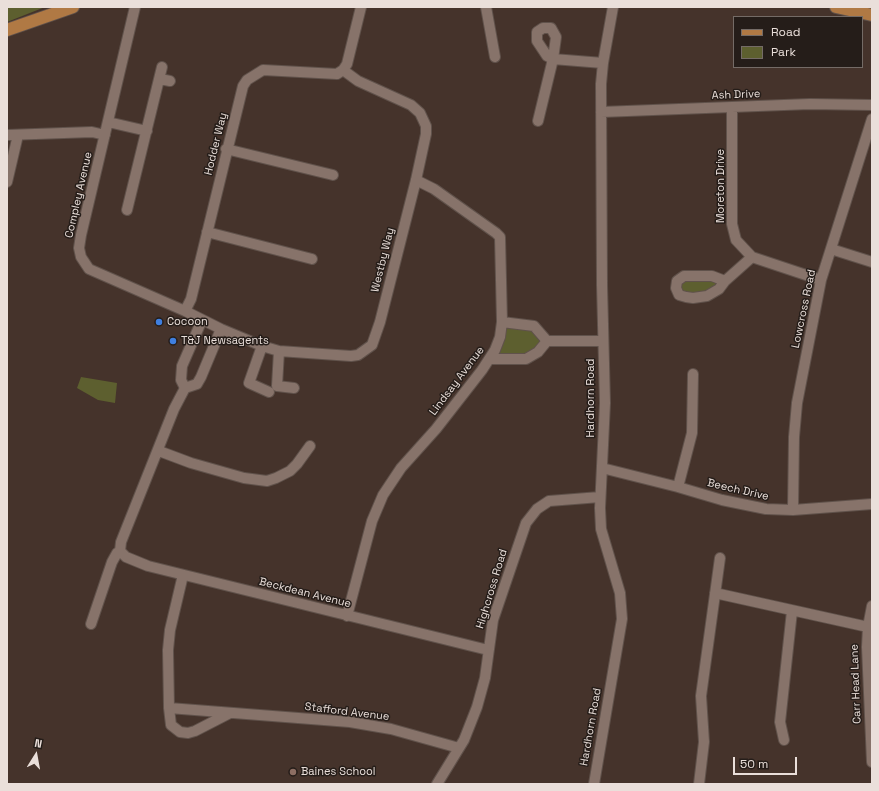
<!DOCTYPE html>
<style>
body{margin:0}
#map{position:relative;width:879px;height:791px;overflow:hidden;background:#45332b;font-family:"Space Grotesk",sans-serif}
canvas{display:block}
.frame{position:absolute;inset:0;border:8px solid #eadfda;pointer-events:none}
.legend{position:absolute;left:733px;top:16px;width:130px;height:52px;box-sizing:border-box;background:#251d19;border:1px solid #746b66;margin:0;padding:5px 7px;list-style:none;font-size:12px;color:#eadfda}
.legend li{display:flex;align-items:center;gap:8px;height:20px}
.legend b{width:20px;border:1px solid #746b66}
.north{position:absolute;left:16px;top:735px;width:40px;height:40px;-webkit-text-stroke:3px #251d19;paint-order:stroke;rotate:11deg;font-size:11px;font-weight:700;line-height:16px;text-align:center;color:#eadfda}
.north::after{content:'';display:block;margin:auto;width:14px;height:18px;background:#eadfda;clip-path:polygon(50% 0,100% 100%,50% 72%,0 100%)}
.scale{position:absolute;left:733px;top:757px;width:64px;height:18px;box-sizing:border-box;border:2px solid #eadfda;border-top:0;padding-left:5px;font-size:12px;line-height:14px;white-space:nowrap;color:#eadfda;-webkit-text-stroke:3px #251d19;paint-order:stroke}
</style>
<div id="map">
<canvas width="879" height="791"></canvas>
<div class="frame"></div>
<ul class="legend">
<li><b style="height:5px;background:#b07944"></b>Road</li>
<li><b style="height:11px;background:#5d5f2f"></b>Park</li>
</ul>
<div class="north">N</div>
<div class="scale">50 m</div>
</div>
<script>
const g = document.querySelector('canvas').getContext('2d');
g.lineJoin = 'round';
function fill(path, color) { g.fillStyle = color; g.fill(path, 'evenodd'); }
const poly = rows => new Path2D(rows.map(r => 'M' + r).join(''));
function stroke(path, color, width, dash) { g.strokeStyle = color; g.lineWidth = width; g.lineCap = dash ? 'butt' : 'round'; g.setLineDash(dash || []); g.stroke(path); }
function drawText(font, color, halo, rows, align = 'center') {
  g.font = font + ' "Space Grotesk",sans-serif'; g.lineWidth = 3; g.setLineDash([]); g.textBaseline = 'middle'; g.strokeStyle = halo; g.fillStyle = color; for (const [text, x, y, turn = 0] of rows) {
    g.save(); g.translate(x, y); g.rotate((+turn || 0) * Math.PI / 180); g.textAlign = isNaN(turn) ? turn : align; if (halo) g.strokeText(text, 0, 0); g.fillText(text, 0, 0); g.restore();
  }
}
fill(poly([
 [11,7,45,7,7,22,7,8],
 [684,276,725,281,708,295,679,295],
 [502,322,528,325,547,341,534,355,490,359],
 [81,377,117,383,115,403,98,400,77,388]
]), '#5d5f2f');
const minor = poly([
 [135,7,81,235,79,248,81,257,89,269,185,311,221,329,262,346,279,351,351,356,358,355,372,345,380,322,416,180,426,134,426,126,420,113,411,105,358,81,343,70],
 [486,7,495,57],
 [160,79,170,81],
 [732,108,732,224,736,240,752,257,821,280],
 [601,112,810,104,872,105],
 [538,121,553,59,556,37,551,28,543,28,537,32,537,41,547,56,553,59,603,63],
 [108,122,147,131],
 [7,135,92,132,105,135],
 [226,149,333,175],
 [7,182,18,135],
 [127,210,162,67],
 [207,232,312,259],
 [831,249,872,262],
 [725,281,712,276,684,276,677,281,676,288,679,295,686,297,693,298,707,296,719,289,725,281,752,257],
 [185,311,191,299,243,86,247,80,263,70,337,74,343,70,347,64,361,7],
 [502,322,534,326,547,341],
 [262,346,249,383,269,392],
 [279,351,277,386,294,388],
 [490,359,526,359,538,352,547,341,602,341],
 [185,388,181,380,182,366,202,320],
 [159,451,191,463,244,478,267,481,276,478,290,471,297,464,310,446],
 [602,468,678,487,722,500,766,509,793,510,872,504],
 [678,487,692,433,693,374],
 [793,510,794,437,797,403,821,280,872,119],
 [120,551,126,557,148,566,488,650],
 [120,551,121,542,174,409,185,388,197,384,201,377,221,329],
 [183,575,170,630,168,650,169,708,350,722,391,729,459,748],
 [715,593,868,627],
 [872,606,868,627,867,647,872,762],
 [347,616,372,521,383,495,401,468,436,429,482,370,495,350,500,337,502,322,500,237,496,233,434,189,416,180],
 [91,624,112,562,117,553,120,551],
 [169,708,171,725,180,732,188,733,195,731,230,713],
 [784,740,780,722,792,611],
 [437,784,464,740,477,707,485,678,493,620,526,523,537,509,549,501,600,497],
 [594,784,622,619,620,593,601,529,600,508,605,403,602,285,601,84,603,63,613,7],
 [699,784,704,742,701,696,720,558]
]);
const major = poly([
 [836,7,872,15],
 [7,30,73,7]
]);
stroke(minor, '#60524b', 12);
stroke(major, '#60524b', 14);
stroke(minor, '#87736a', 10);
stroke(major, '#b07944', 12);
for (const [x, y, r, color] of [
 [159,322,4,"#3f7fe0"],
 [173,341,4,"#3f7fe0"],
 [293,772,4,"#8d6e63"]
]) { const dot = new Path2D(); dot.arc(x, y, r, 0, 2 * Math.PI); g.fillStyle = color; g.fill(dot); stroke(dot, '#251d19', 1.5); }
drawText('11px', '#eadfda', '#251d19', [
 ["Ash Drive",736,95,-2],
 ["Hodder Way",216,144,-76],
 ["Moreton Drive",721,186,-90],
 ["Compley Avenue",79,195,-77],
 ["Westby Way",383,260,-76],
 ["Lowcross Road",804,309,-78],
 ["Lindsay Avenue",457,381,-53],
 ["Hardhorn Road",591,398,-90],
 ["Beech Drive",738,490,13],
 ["Highcross Road",492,589,-73],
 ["Beckdean Avenue",305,593,14],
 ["Carr Head Lane",856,684,-92],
 ["Stafford Avenue",347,712,7],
 ["Hardhorn Road",591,727,-80]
]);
drawText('11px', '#eadfda', '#251d19', [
 ["Cocoon",167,322],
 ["T&J Newsagents",181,341],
 ["Baines School",301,772]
], 'left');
</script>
